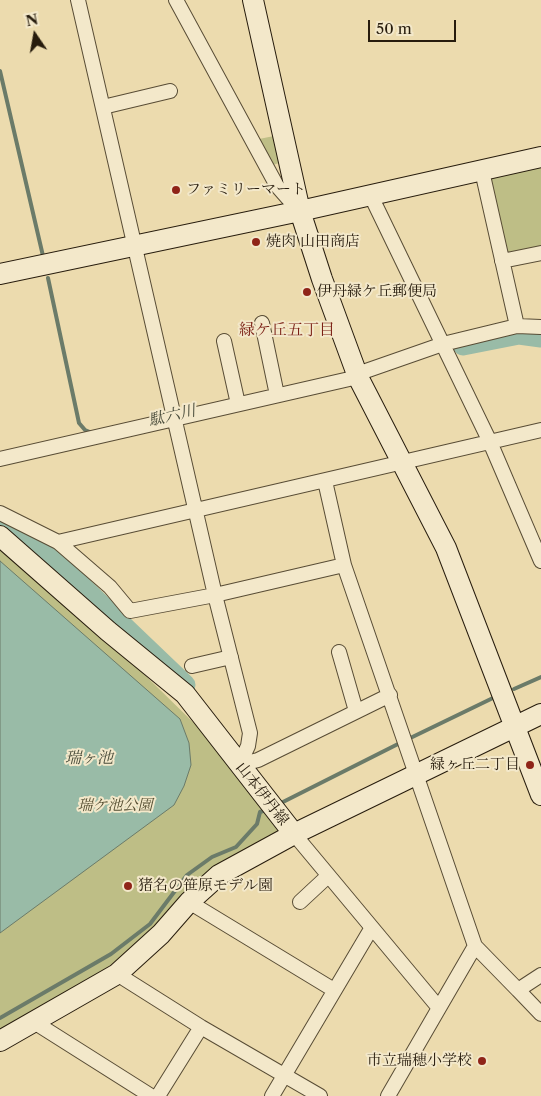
<!DOCTYPE html>
<meta charset="utf-8">
<style>
body{margin:0}
#map{position:relative;width:541px;height:1096px;overflow:hidden;background:#ecdbae;font-family:"Libre Caslon Text",serif}
canvas{display:block}
.north{position:absolute;left:10px;top:10px;width:50px;height:50px;-webkit-text-stroke:4px #f3e8ca;paint-order:stroke;rotate:348deg;font-size:14px;font-weight:700;line-height:20px;text-align:center;color:#271c0d}
.north::after{content:'';display:block;margin:auto;width:18px;height:22px;background:#271c0d;clip-path:polygon(50% 0,100% 100%,50% 72%,0 100%)}
.scale{position:absolute;left:368px;top:20px;width:88px;height:22px;box-sizing:border-box;border:2px solid #271c0d;border-top:0;padding-left:6px;font-size:15px;line-height:18px;white-space:nowrap;color:#271c0d;-webkit-text-stroke:4px #f3e8ca;paint-order:stroke}
</style>
<div id="map">
<canvas width="541" height="1096"></canvas>
<div class="north">N</div>
<div class="scale">50 m</div>
</div>
<script>
const g = document.querySelector('canvas').getContext('2d');
g.lineJoin = 'round';
function fill(path, color) { g.fillStyle = color; g.fill(path, 'evenodd'); }
const poly = rows => new Path2D(rows.map(r => 'M' + r).join(''));
function stroke(path, color, width, dash) { g.strokeStyle = color; g.lineWidth = width; g.lineCap = dash ? 'butt' : 'round'; g.setLineDash(dash || []); g.stroke(path); }
function drawText(font, color, halo, rows, align = 'center') {
  g.font = font + ' "Libre Caslon Text","Noto Serif JP",serif'; g.lineWidth = 4; g.setLineDash([]); g.textBaseline = 'middle'; g.strokeStyle = halo; g.fillStyle = color; for (const [text, x, y, turn = 0] of rows) {
    g.save(); g.translate(x, y); g.rotate((+turn || 0) * Math.PI / 180); g.textAlign = isNaN(turn) ? turn : align; if (halo) g.strokeText(text, 0, 0); g.fillText(text, 0, 0); g.restore();
  }
}
fill(poly([
 [274,136,279,163,273,165,259,139],
 [541,164,541,249,507,256,486,177],
 [0,544,107,638,199,728,281,826,265,845,81,988,0,1034]
]), '#bebe86');
const water = poly([
 [0,561,180,719,189,743,191,765,184,786,174,805,0,933,0,561]
]);
fill(water, '#99bba7');
stroke(water, '#6b7b69', 1);
stroke(poly([
 [0,71,43,256],
 [48,278,79,423,85,430,92,433],
 [514,689,541,677],
 [279,804,400,743,495,697],
 [0,1018,111,954,150,924,187,875,212,857,236,847,257,824,260,812,266,810]
]), '#6b7b69', 4);
stroke(poly([
 [463,345,519,334,541,337],
 [0,528,43,553,73,578,185,685]
]), '#99bba7', 21);
const street = poly([
 [78,0,215,595,250,733,248,746,239,765],
 [176,0,277,186,299,211],
 [103,107,170,91],
 [482,171,517,326],
 [371,196,490,442,541,561],
 [502,261,541,253],
 [262,323,277,395],
 [224,341,238,404],
 [357,374,443,344,517,326,541,327],
 [0,459,358,377],
 [325,481,344,565,475,946,518,990,541,975],
 [0,513,58,542,110,587,130,611,215,595,344,565],
 [58,542,541,430],
 [339,652,356,711],
 [192,666,231,657],
 [239,765,258,760,390,695],
 [294,834,439,1008,475,946],
 [189,902,334,990],
 [300,902,328,876],
 [117,974,201,1027,320,1096],
 [518,990,541,1014],
 [34,1022,151,1096],
 [158,1096,201,1027],
 [272,1096,371,929],
 [388,1096,439,1008]
]);
const secondary = poly([
 [253,0,300,211,322,279,358,377,446,548,541,795],
 [0,274,300,211,541,157],
 [0,536,108,631,185,694,294,834],
 [0,1041,117,974,161,934,189,902,219,875,294,834,541,714]
]);
stroke(street, '#584c35', 16);
stroke(secondary, '#271c0d', 22);
stroke(street, '#f3e8ca', 14);
stroke(secondary, '#f3e8ca', 20);
for (const [x, y, r, color] of [
 [176,190,5,"#8f2418"],
 [256,242,5,"#8f2418"],
 [307,292,5,"#8f2418"],
 [530,765,5,"#8f2418"],
 [128,886,5,"#8f2418"],
 [482,1061,5,"#8f2418"]
]) { const dot = new Path2D(); dot.arc(x, y, r, 0, 2 * Math.PI); g.fillStyle = color; g.fill(dot); stroke(dot, '#f3e8ca', 2); }
drawText('15px', '#271c0d', '#f3e8ca', [
 ["ファミリーマート",186,190],
 ["焼肉 山田商店",266,242],
 ["伊丹緑ケ丘郵便局",317,292],
 ["緑ヶ丘二丁目",520,765,"right"],
 ["猪名の笹原モデル園",138,886],
 ["市立瑞穂小学校",472,1061,"right"]
], 'left');
drawText('15px', '#271c0d', '#f3e8ca', [
 ["山本伊丹線",262,794,52]
]);
drawText('italic 15px', '#544d31', '#f3e8ca', [
 ["瑞ケ池公園",115,806]
]);
drawText('16px', '#7a1f14', '#f3e8ca', [
 ["緑ケ丘五丁目",287,330]
]);
drawText('italic 16px', '#494c3b', '#f3e8ca', [
 ["駄六川",172,416,-13],
 ["瑞ヶ池",89,758]
]);
</script>
